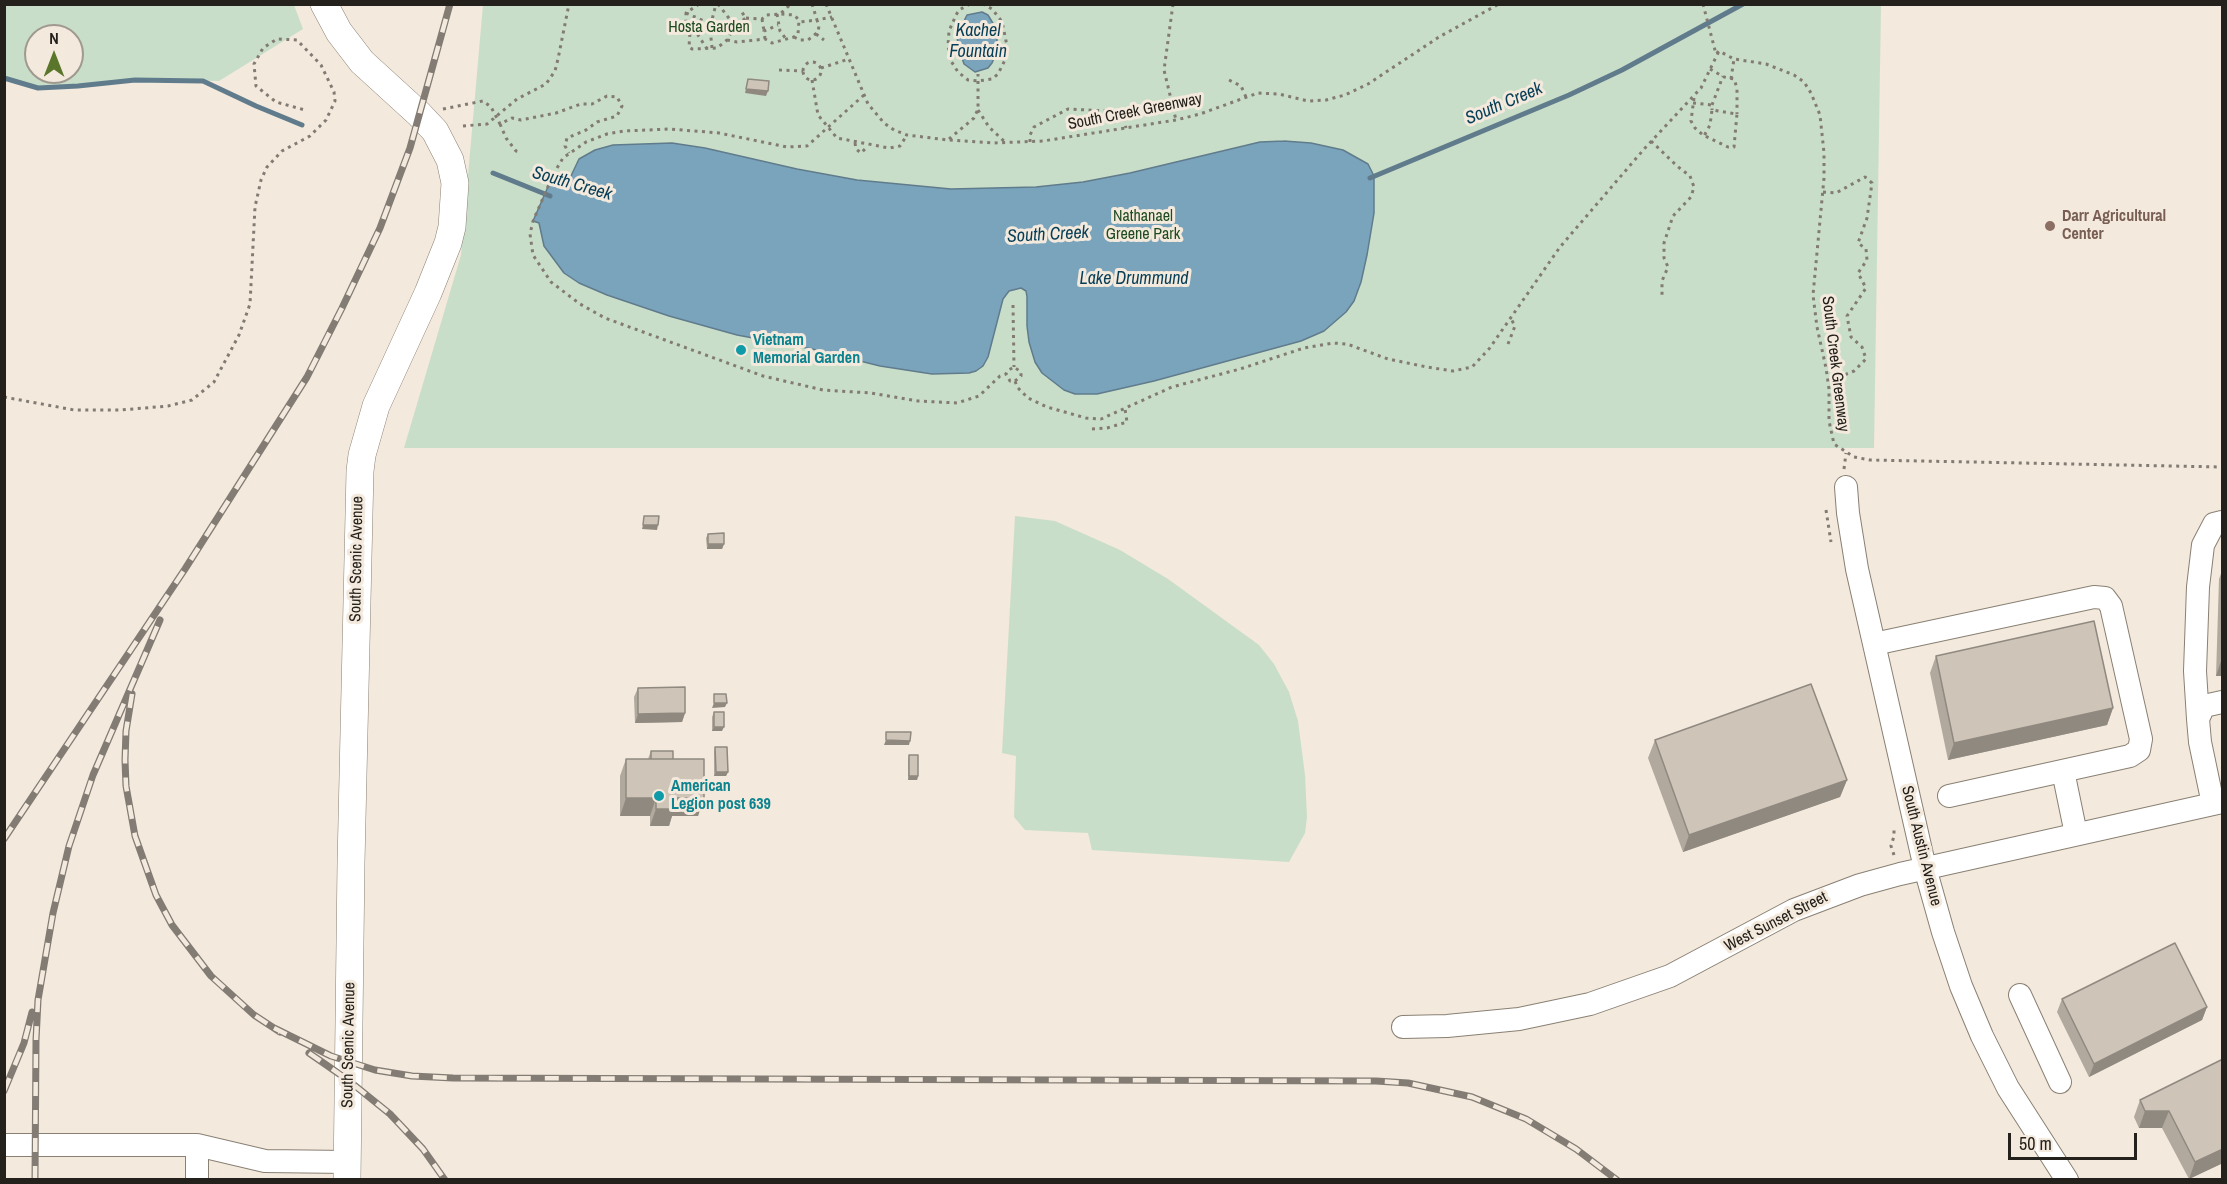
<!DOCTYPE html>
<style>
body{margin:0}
#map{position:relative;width:2227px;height:1184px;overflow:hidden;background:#f3e9dc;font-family:"Archivo Narrow",sans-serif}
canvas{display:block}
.frame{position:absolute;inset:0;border:6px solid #24201b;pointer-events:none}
.north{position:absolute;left:24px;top:24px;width:60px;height:60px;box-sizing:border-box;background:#f3e9dc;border:2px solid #a0998f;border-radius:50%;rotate:0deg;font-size:16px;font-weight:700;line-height:24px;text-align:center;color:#24201b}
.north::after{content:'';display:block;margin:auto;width:21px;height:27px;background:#5a762a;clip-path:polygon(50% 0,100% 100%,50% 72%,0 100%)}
.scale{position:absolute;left:2008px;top:1133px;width:129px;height:27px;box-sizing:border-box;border:3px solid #24201b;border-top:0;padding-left:8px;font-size:18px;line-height:21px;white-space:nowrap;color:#24201b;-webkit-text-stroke:4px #f3e9dc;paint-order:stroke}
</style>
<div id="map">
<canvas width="2227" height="1184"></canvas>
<div class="frame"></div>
<div class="north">N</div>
<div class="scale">50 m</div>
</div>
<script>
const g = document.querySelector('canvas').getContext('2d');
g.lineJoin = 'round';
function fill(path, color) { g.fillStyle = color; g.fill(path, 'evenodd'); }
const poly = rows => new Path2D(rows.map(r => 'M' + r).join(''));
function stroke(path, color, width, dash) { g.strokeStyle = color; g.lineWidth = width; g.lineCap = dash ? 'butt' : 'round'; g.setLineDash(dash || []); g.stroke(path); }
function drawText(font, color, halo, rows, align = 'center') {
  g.font = font + ' "Archivo Narrow",sans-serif'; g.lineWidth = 6; g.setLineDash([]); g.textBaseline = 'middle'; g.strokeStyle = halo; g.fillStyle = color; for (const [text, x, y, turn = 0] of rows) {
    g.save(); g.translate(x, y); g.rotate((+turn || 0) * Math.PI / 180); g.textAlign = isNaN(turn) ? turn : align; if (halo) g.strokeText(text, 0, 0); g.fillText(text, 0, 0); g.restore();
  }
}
fill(poly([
 [4,5,294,5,303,29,219,81,135,80,78,86,38,88,5,78],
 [36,36,72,36,72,72,36,72],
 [483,5,1881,5,1874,448,404,448,461,255],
 [1015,516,1055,521,1120,550,1168,579,1259,645,1274,664,1289,692,1298,721,1305,775,1307,817,1305,833,1289,862,1092,850,1088,833,1025,830,1014,817,1016,756,1002,753]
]), '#c9dec8');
const water = poly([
 [982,12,988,15,997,30,997,51,992,63,988,68,975,72,964,64,958,46,957,35,967,15,982,12],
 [1284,141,1311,143,1343,150,1368,164,1374,176,1374,213,1367,255,1361,282,1354,301,1346,312,1324,331,1301,341,1154,381,1097,394,1075,394,1064,390,1042,373,1035,362,1029,342,1027,326,1027,297,1026,291,1021,288,1009,291,1003,299,988,357,983,366,976,371,969,373,932,374,880,366,812,349,737,335,669,316,607,295,579,283,564,273,544,246,539,223,533,221,554,173,570,178,579,159,595,150,613,145,672,143,705,148,797,169,857,180,951,189,1036,187,1083,182,1130,173,1260,142,1284,141]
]);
fill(water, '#7aa3bc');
stroke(water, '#607c8c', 1.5);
stroke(poly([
 [4,78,38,88,78,86,135,80,203,81,256,106,302,125],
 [493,173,550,196],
 [1370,178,1569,95,1622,70,1743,4]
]), '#607c8c', 5);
const minor = poly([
 [1846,487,1848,513,1857,569,1925,868,1943,932,1961,986,1982,1036,2008,1088,2067,1180],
 [1874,644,2094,597,2105,598,2111,606,2141,739,2139,750,2130,756,1949,796],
 [2198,719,2195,671,2198,587,2203,545,2214,524,2222,522],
 [2063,771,2076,834],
 [2213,804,2200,742,2198,719,2204,706,2222,702],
 [2020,995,2060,1082],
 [1403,1027,1447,1026,1519,1019,1590,1004,1670,976,1794,910,1860,885,1900,874,2222,802],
 [4,1145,197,1145],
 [197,1180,197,1145,265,1161,347,1162]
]);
const major = poly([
 [324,4,339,32,362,62,419,114,435,131,450,160,455,183,452,227,448,243,428,293,376,406,362,455,360,471,351,863,347,1180]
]);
stroke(minor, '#898074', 24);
stroke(major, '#898074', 28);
stroke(poly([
 [699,4,686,13,686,22,690,32,689,47,692,49,717,48,727,40,735,26],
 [718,4,735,26,746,18,741,11],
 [812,4,817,20,832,17],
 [826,4,868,104,884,123,894,130,907,135,948,140,993,143,1043,141,1176,120,1200,114,1258,93,1279,94,1308,101,1326,100,1345,95,1368,84,1439,37,1499,4],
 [970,4,959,10,956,15,949,31,948,46,951,61,958,72,968,80,978,81,992,79,998,74,1005,60,1007,46,1003,26,1000,19,992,9,983,4],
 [1173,4,1164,70,1176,120],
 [1703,4,1716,54,1719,51,1734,59,1766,64,1794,75,1804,82,1811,93,1820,115,1824,153,1824,178,1813,295,1817,327,1826,368,1829,389,1829,421,1834,444,1854,457,1870,460,2222,467],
 [686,13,711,24],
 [777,14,780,31,786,39],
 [746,18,762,19,766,15,780,14,791,4],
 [762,19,764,31],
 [690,32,698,35,707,49],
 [816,34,824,40],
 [794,37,800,40,808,40,818,32,819,26,817,20,799,22],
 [765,39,764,31,778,25],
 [727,40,737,42,765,39,772,43,794,37,798,34,799,20,794,15,780,14],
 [712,48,710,28,716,4],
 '803 71a9 9 0 1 1 18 0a9 9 0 1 1-18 0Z',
 [821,68,849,59],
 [1710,69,1724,77,1734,79,1737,88,1737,114],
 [779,70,803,71],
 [1731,79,1734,59],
 [812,80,818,115,837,138,889,148,900,146,907,135],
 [1229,80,1241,86,1246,97],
 [864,95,807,146,787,147,719,133,670,129,624,131,607,134,586,142,563,158,554,173,533,221,530,234,533,255,551,282,580,304,605,318,763,376,823,390,871,393,918,401,957,403,979,396,1000,376,1006,374],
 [1694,98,1691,121,1695,128,1703,135,1728,147,1734,147,1737,114,1712,110,1710,125,1704,136],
 [1693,103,1712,105,1712,110],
 [1712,105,1723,76],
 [443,109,483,101,491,107,500,124,512,118,521,120,556,113,581,104,592,104,607,96,617,97,622,106,617,116,597,122,586,130,567,138,565,146,569,153],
 [978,110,989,127,1006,143],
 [500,124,506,138,516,151,521,152],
 [463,126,487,124,517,99,546,84,555,71,558,59,569,4],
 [949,139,974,118,978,109,978,74],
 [1651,141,1677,166,1690,176,1694,187,1691,197,1673,216,1664,243,1664,258,1668,267,1662,281,1662,296],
 [1030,142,1030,135,1034,127,1068,109,1108,111,1118,113,1123,118,1126,128],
 [855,143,856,149,861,153,868,146],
 [1823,192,1836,193,1865,177,1872,183,1867,218,1858,243,1866,249,1867,260,1858,273,1866,288,1847,316,1851,337,1862,347,1866,359,1854,371,1827,382],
 [1013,305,1014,367],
 [1508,344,1515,326,1510,317],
 [1015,381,1021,376,1021,372,1014,367,1007,371,1006,374,1010,381,1015,381,1017,387,1028,398,1047,407,1086,418,1101,419,1172,387,1240,369,1304,348,1333,343,1347,344,1388,359,1427,367,1453,371,1472,367,1489,349,1560,247,1645,148,1701,88,1719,51],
 [4,397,74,410,120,410,168,406,192,400,214,382,239,335,250,304,255,207,261,180,267,167,282,151,310,136,326,120,335,101,334,92,321,65,297,40,277,39,263,48,254,64,256,86,276,102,305,110],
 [1092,429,1107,428,1127,422,1125,409],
 [1844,469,1846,453],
 [1826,510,1831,542],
 [1894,855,1891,846,1894,836,1894,827]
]), '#827b73', 3, [3, 4.5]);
stroke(minor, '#fff', 22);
stroke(major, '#fff', 27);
const rail = poly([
 [132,694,126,731,125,760,126,786,135,836,156,895,172,925,211,976,254,1015,280,1032],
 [4,839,185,569,307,377,342,308,380,228,410,148,450,4],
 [274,1028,331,1056,375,1070,412,1076,453,1078,1376,1081,1408,1083,1472,1097,1526,1119,1576,1149,1617,1180],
 [309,1053,348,1080,390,1114,423,1149,445,1180],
 [4,1091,24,1043,32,1012],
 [35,1180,36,1040,38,1000,53,913,69,846,93,775,160,620]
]);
stroke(rail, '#837c74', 7);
stroke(rail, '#f3e9dc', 4.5, [14]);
fill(poly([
 [708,534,724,544,722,549,707,549,706,538],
 [2223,568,2223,676,2216,676,2219,579],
 [1936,656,2113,708,2107,725,1948,760,1930,673],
 [638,688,685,713,682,722,635,723,634,697],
 [714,712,722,731,712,731,712,717],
 [1655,740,1847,780,1840,797,1683,852,1648,758],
 [715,747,728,772,726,776,714,776,714,751],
 [651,751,673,759,704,798,698,816,672,816,669,826,650,826,650,816,620,816,620,776,626,759,648,759],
 [909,755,918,776,917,780,908,780,908,760],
 [2062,999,2207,1007,2202,1020,2089,1077,2057,1012],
 [2223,1059,2223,1163,2189,1179,2162,1128,2139,1128,2134,1117,2140,1100]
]), '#b1a99d');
fill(poly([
 [746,89,768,91,766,96,745,93],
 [643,525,658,525,657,530,642,529],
 [708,544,724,544,722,549,707,549],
 [2222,658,2223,676,2216,676],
 [714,703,727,703,725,707,712,708],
 [2113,708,2107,725,1948,760,1954,743],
 [685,713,682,722,635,723,638,714],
 [714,727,724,727,722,731,712,731],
 [886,740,910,741,909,745,884,745],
 [716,772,728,772,726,776,714,776],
 [909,776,918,776,917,780,908,780],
 [1847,780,1840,797,1683,852,1689,835],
 [626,798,656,798,650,816,620,816],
 [675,798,704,798,698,816,672,816,669,826,650,826,656,809],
 [2207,1007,2202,1020,2089,1077,2094,1064],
 [2145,1111,2169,1111,2162,1128,2139,1128],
 [2223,1149,2223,1163,2189,1179,2195,1162]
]), '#908980');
const building = poly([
 [748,79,769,81,768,91,746,89,748,79],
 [644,516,659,516,658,525,643,525,644,516],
 [724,533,724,544,708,544,708,534,724,533],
 [2094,621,2113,708,1954,743,1936,656,2094,621],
 [1811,684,1847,780,1689,835,1655,740,1811,684],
 [685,687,685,713,638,714,638,688,685,687],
 [714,694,726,694,727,703,714,703,714,694],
 [714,712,724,712,724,727,714,727,714,712],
 [886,732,911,732,910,741,886,740,886,732],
 [715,747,727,747,728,772,716,772,715,747],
 [651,751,673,751,673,759,651,759,651,751],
 [909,755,918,755,918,776,909,776,909,755],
 [626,759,704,759,704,798,675,798,675,809,656,809,656,798,626,798,626,759],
 [2175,943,2207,1007,2094,1064,2062,999,2175,943],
 [2223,1059,2223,1149,2195,1162,2169,1111,2145,1111,2140,1100,2223,1059]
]);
fill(building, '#cec4b7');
stroke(building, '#908980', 1.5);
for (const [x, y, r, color] of [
 [2050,226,6,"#8d6e63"],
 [741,350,6,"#0f9aa8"],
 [659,796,6,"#0f9aa8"]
]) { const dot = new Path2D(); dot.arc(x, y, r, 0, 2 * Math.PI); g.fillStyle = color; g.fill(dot); stroke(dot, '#f3e9dc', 2); }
drawText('16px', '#1e4b1f', '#f3e9dc', [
 ["Hosta Garden",709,28],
 ["Nathanael",1143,217],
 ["Greene Park",1143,235]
]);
drawText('16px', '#24201b', '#f3e9dc', [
 ["South Creek Greenway",1135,112,-11],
 ["South Creek Greenway",1835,364,83],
 ["South Scenic Avenue",357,559,-89],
 ["South Austin Avenue",1921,846,76],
 ["West Sunset Street",1776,922,-27],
 ["South Scenic Avenue",349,1045,-89]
]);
drawText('bold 16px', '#785e54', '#f3e9dc', [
 ["Darr Agricultural",2062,217],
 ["Center",2062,235]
], 'left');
drawText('bold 16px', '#0d838f', '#f3e9dc', [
 ["Vietnam",753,341],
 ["Memorial Garden",753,359],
 ["American",671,787],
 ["Legion post 639",671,805]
], 'left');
drawText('italic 18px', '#063e57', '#f3e9dc', [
 ["Kachel",978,31],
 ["Fountain",978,52],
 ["South Creek",1504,104,-23],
 ["South Creek",572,184,16],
 ["South Creek",1048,235,-3],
 ["Lake Drummund",1134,279]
]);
</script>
